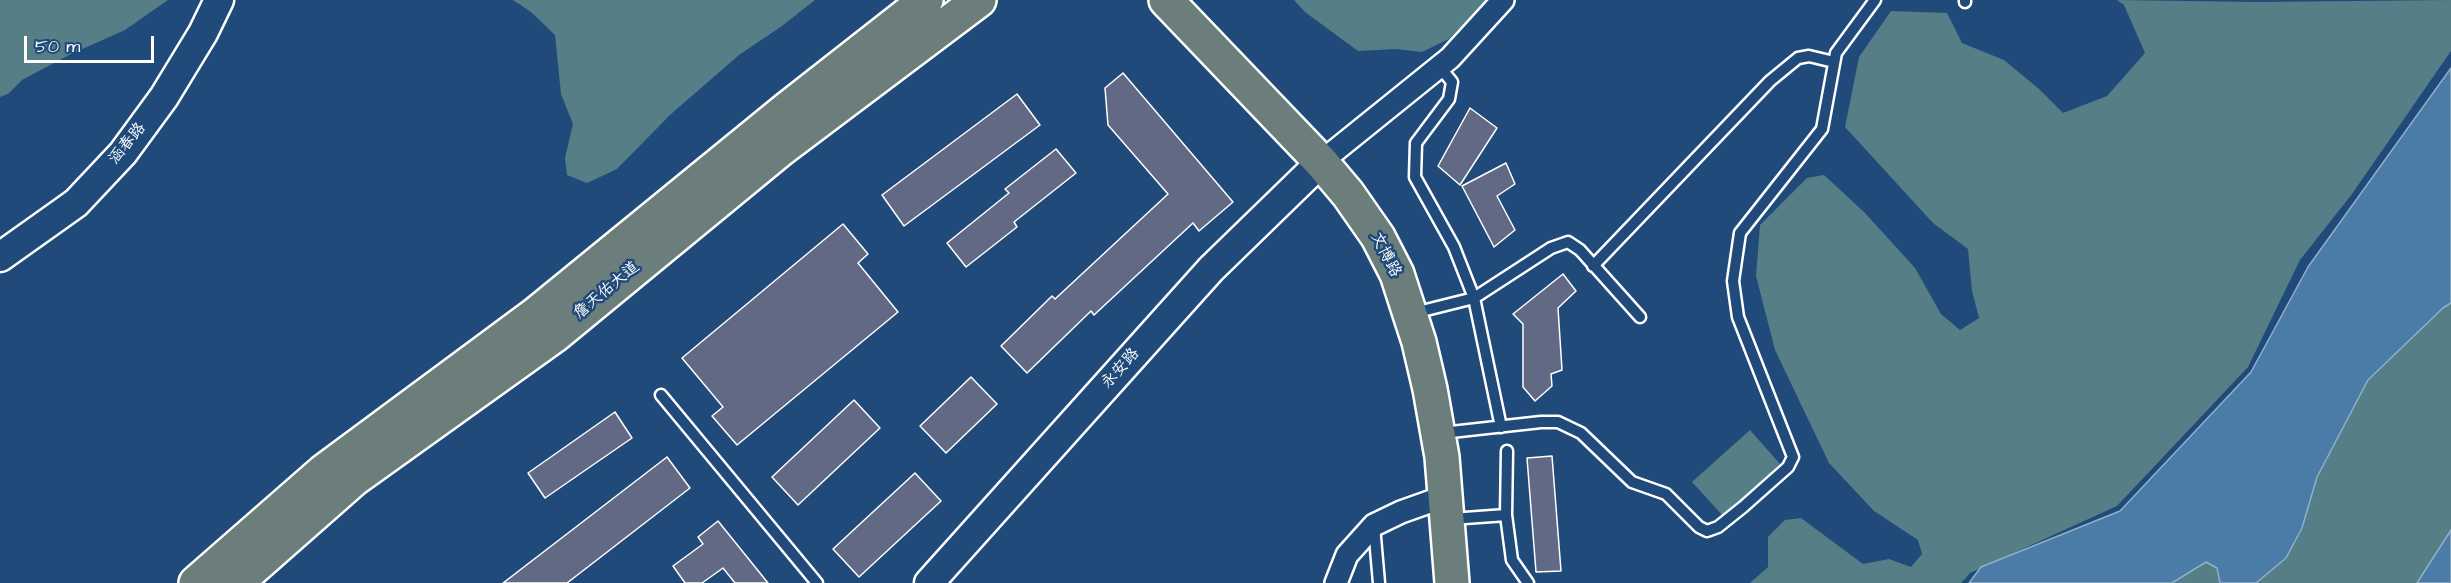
<!DOCTYPE html>
<meta charset="utf-8">
<style>
body{margin:0}
#map{position:relative;width:2451px;height:583px;overflow:hidden;background:#1f4a7a;font-family:"Architects Daughter",sans-serif}
canvas{display:block}
.scale{position:absolute;left:24px;top:36px;width:130px;height:27px;box-sizing:border-box;border:3px solid #fff;border-top:0;padding-left:8px;font-size:18px;line-height:21px;white-space:nowrap;color:#fff;-webkit-text-stroke:4px #1f4a7a;paint-order:stroke}
</style>
<div id="map">
<canvas width="2451" height="583"></canvas>
<div class="scale">50 m</div>
</div>
<script>
const g = document.querySelector('canvas').getContext('2d');
g.lineJoin = 'round';
function fill(path, color) { g.fillStyle = color; g.fill(path, 'evenodd'); }
const poly = rows => new Path2D(rows.map(r => 'M' + r).join(''));
function stroke(path, color, width, dash) { g.strokeStyle = color; g.lineWidth = width; g.lineCap = dash ? 'butt' : 'round'; g.setLineDash(dash || []); g.stroke(path); }
function drawText(font, color, halo, rows, align = 'center') {
  g.font = font + ' "Architects Daughter","LXGW WenKai TC",sans-serif'; g.lineWidth = 5; g.setLineDash([]); g.textBaseline = 'middle'; g.strokeStyle = halo; g.fillStyle = color; for (const [text, x, y, turn = 0] of rows) {
    g.save(); g.translate(x, y); g.rotate((+turn || 0) * Math.PI / 180); g.textAlign = isNaN(turn) ? turn : align; if (halo) g.strokeText(text, 0, 0); g.fillText(text, 0, 0); g.restore();
  }
}
fill(poly([
 [0,0,168,0,125,30,69,55,22,80,8,94,0,97],
 [513,0,815,0,782,26,739,55,670,115,617,169,587,183,567,175,565,158,573,124,561,94,555,35,531,12],
 [1294,0,1488,0,1449,39,1422,52,1396,49,1358,51,1305,12],
 [2117,0,2257,2,2451,0,2451,51,2352,194,2300,260,2248,367,2117,506,1970,573,1961,583,1750,583,1768,567,1768,537,1785,520,1801,518,1863,564,1889,559,1911,567,1922,554,1918,540,1874,511,1829,463,1775,350,1756,276,1760,225,1807,178,1824,175,1865,213,1915,268,1941,314,1960,330,1979,318,1972,291,1968,249,1933,223,1845,127,1859,57,1891,11,1947,13,1962,43,2004,60,2039,89,2063,113,2107,96,2145,53,2124,5],
 [2451,303,2451,530,2417,583,2256,583,2286,558,2302,529,2317,477,2368,380,2443,308],
 [1750,430,1780,464,1723,516,1692,482],
 [2206,562,2217,568,2220,583,2172,583]
]), '#557e86');
const water = poly([
 [2451,68,2451,303,2443,308,2368,380,2317,477,2302,528,2286,558,2256,583,2220,583,2217,568,2206,562,2172,583,1969,583,1981,567,2120,511,2251,372,2308,267,2451,68],
 [2451,530,2451,583,2417,583,2451,530]
]);
fill(water, '#4a7ca7');
stroke(water, '#92b0ca', 1.5);
const building = poly([
 [1123,73,1233,202,1199,231,1193,223,1094,315,1091,311,1027,373,1001,346,1052,296,1055,299,1168,194,1108,125,1105,88,1123,73],
 [1017,94,1040,125,904,226,882,195,1017,94],
 [1470,108,1497,128,1460,185,1438,166,1470,108],
 [1056,149,1076,173,1014,222,1017,227,966,267,947,243,1009,193,1005,189,1056,149],
 [1506,163,1515,184,1497,196,1515,230,1494,247,1462,186,1506,163],
 [843,224,868,254,858,263,898,312,737,445,712,416,723,407,682,358,843,224],
 [1563,274,1576,291,1558,308,1562,370,1551,374,1552,386,1535,401,1523,387,1523,324,1513,314,1563,274],
 [971,377,997,404,946,453,920,426,971,377],
 [854,400,880,428,798,505,772,477,854,400],
 [615,412,632,438,545,498,528,473,615,412],
 [1552,456,1561,571,1536,572,1527,458,1552,456],
 [667,457,690,488,567,583,503,583,667,457],
 [915,473,941,501,859,577,833,549,915,473],
 [718,521,768,583,735,583,723,568,702,583,685,583,673,566,703,544,698,537,718,521]
]);
fill(building, '#616984');
stroke(building, '#fff', 1.5);
const lane = poly([
 [1965,0,1965,2],
 [1439,66,1452,82,1449,99,1416,143,1415,177,1454,247,1474,298,1501,427],
 [1593,266,1770,81,1798,58,1809,56,1834,62],
 [1414,313,1474,298,1551,248,1568,242,1580,250,1640,317],
 [661,395,817,583],
 [1442,433,1541,422,1558,422,1581,433,1632,482,1666,494,1699,527,1707,531,1718,527,1743,507,1788,467,1793,457,1738,317,1733,281,1740,233,1822,129,1836,53,1875,0],
 [1507,451,1506,515,1512,560,1528,583],
 [1451,519,1506,515],
 [1374,526,1379,583]
]);
const street = poly([
 [1321,162,1450,58,1503,0],
 [1336,583,1347,555,1374,525,1401,512,1446,496]
]);
const secondary = poly([
 [0,257,76,203,123,153,164,97,203,33,219,0],
 [929,583,1211,269,1321,162]
]);
const primary = poly([
 [1166,0,1321,162,1348,194,1378,237,1397,274,1419,342,1430,389,1442,457,1452,583],
 [196,583,324,471,536,314,787,109,926,0],
 [236,583,354,479,555,335,781,149,979,0]
]);
stroke(lane, '#fff', 15);
stroke(street, '#fff', 26);
stroke(secondary, '#fff', 33);
stroke(primary, '#fff', 38);
stroke(lane, '#1f4a7a', 10);
stroke(street, '#1f4a7a', 21);
stroke(secondary, '#1f4a7a', 28);
stroke(primary, '#6c7e7c', 33);
drawText('16px', '#fff', '#1f4a7a', [
 ["涵春路",128,144,-51],
 ["文博路",1385,255,63],
 ["詹天佑大道",607,291,-40],
 ["永安路",1121,369,-48]
]);
</script>
